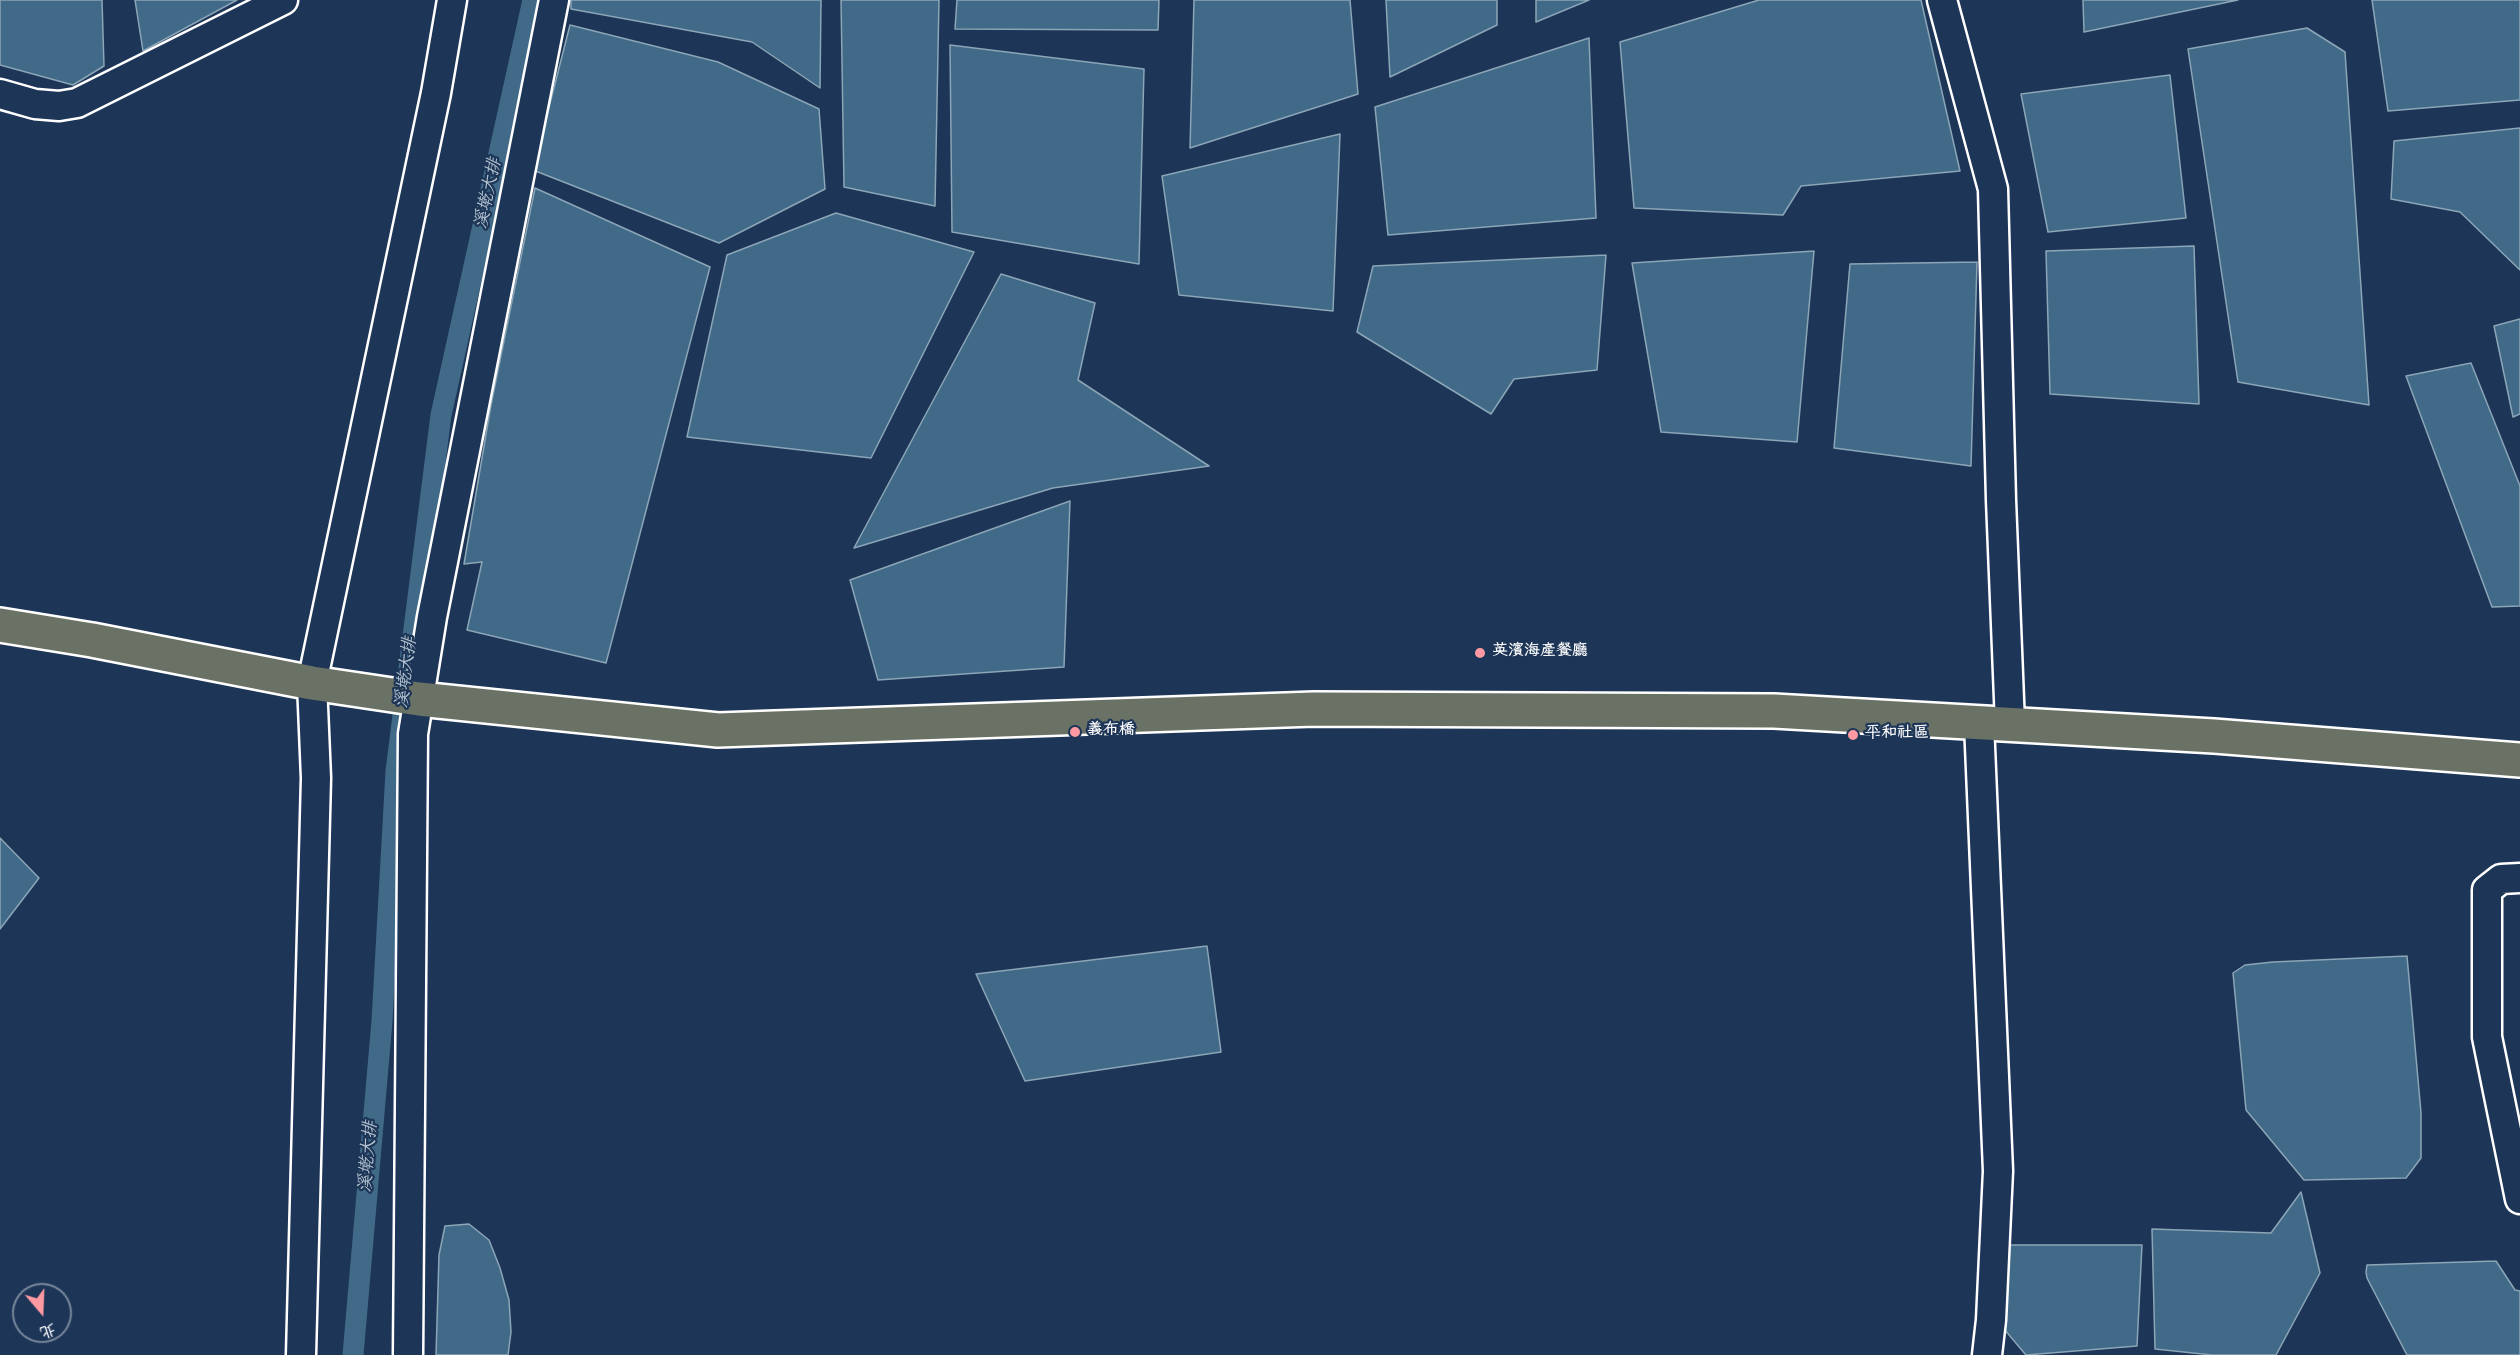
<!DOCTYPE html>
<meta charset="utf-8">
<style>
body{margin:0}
#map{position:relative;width:2520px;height:1355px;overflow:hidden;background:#1d3557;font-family:"Gochi Hand","LXGW WenKai TC",sans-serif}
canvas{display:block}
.north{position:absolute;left:12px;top:1283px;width:60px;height:60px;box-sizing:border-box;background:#1d3557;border:2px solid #77869a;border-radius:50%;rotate:161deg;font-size:16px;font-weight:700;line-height:24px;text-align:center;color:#fff}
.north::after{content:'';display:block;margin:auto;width:21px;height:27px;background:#ff9aa2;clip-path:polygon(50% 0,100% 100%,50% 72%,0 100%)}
</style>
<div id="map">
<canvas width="2520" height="1355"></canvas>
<div class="north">北</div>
</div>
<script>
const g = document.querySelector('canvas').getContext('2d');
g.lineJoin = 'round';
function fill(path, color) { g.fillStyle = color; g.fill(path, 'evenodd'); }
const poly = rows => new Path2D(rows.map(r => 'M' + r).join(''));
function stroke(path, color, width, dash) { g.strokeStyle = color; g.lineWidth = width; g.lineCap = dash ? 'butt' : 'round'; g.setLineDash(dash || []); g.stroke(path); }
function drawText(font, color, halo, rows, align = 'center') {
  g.font = font + ' "Gochi Hand","LXGW WenKai TC",sans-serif'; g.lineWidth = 4.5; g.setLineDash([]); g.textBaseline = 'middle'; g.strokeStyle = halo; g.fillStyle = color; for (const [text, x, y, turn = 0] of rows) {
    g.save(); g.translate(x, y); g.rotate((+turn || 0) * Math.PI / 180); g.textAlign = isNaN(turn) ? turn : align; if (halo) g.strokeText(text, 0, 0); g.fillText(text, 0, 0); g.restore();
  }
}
const water = poly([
 [0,0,102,0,104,66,73,85,0,65,0,0],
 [135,0,237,0,143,51,135,0],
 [571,0,821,0,820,88,752,42,571,9,571,0],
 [841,0,939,0,935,206,844,187,841,0],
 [957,0,1159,0,1158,30,955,29,957,0],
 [1194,0,1350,0,1358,94,1190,148,1194,0],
 [1386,0,1497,0,1497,25,1390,77,1386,0],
 [1536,0,1589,0,1536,22,1536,0],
 [1759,0,1921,0,1960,171,1801,186,1783,215,1634,208,1620,42,1759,0],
 [2083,0,2238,0,2084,32,2083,0],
 [2372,0,2520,0,2520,100,2388,111,2372,0],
 [570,25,718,62,819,109,825,189,719,243,533,170,570,25],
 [2307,28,2345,52,2369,405,2238,382,2188,49,2307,28],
 [1589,38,1596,218,1388,235,1375,107,1589,38],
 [950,45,1144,69,1139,264,952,232,950,45],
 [2170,75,2186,218,2048,232,2021,94,2170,75],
 [2520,128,2520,270,2460,212,2391,199,2394,141,2520,128],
 [1340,134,1333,311,1179,295,1162,176,1340,134],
 [535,188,710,267,606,663,467,630,482,562,464,564,491,405,535,188],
 [836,213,974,252,871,458,687,437,727,255,836,213],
 [2194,246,2199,404,2050,394,2046,251,2194,246],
 [1814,251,1797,442,1661,432,1632,263,1814,251],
 [1606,255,1597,370,1514,379,1491,414,1357,332,1373,266,1606,255],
 [1977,262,1971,466,1834,448,1850,264,1977,262],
 [1001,274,1095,303,1078,380,1209,466,1053,488,854,548,1001,274],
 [2520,319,2520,414,2513,417,2494,326,2520,319],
 [2471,363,2520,486,2520,606,2492,607,2406,376,2471,363],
 [1070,501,1064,667,878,680,850,580,1070,501],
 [0,838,39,878,0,929,0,838],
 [1207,946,1221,1052,1025,1081,976,974,1207,946],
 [2407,956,2421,1113,2421,1158,2406,1178,2304,1180,2246,1110,2233,973,2245,965,2273,962,2407,956],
 [2301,1192,2320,1273,2276,1355,2212,1355,2155,1349,2152,1229,2271,1233,2301,1192],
 [469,1224,489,1240,500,1268,509,1300,511,1332,508,1355,436,1355,439,1255,445,1226,469,1224],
 [2007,1245,2142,1245,2137,1346,2026,1355,2004,1329,2007,1245],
 [2496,1261,2515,1290,2520,1291,2520,1355,2407,1355,2367,1278,2366,1272,2367,1265,2496,1261]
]);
fill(water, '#406a87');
stroke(water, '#8ca6b7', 1.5);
stroke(poly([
 [353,1355,382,1021,396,771,441,415,533,0]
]), '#406a87', 21);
const minor = poly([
 [1942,0,1993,189,2001,500,2010,724],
 [0,94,35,104,59,106,77,103,283,0],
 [1979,723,1998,1171,1991,1320,1987,1355],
 [2520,878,2501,879,2487,890,2487,1037,2520,1199],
 [301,1355,316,778,312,683,436,93,452,0],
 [408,1355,413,734,432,617,554,0]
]);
const major = poly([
 [0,625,92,640,312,683,419,699,718,730,1314,709,1774,711,2214,736,2520,760]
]);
stroke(minor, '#fff', 33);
stroke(major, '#fff', 38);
stroke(minor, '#1d3557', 28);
stroke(major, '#6a7266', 33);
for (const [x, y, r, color] of [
 [1480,653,6,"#ff9aa2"],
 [1075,732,6,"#ff9aa2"],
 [1853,735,6,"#ff9aa2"]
]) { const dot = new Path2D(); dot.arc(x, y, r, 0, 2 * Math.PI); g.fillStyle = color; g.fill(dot); stroke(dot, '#1d3557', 2); }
drawText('bold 16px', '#fff', '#1d3557', [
 ["英濱海產餐廳",1492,653],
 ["義布橋",1087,732],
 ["平和社區",1865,735]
], 'left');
drawText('italic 18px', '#b3c3cf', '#1d3557', [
 ["溪墘大排",490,194,-78],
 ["溪墘大排",408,673,-83],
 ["溪墘大排",370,1157,-85]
]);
</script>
